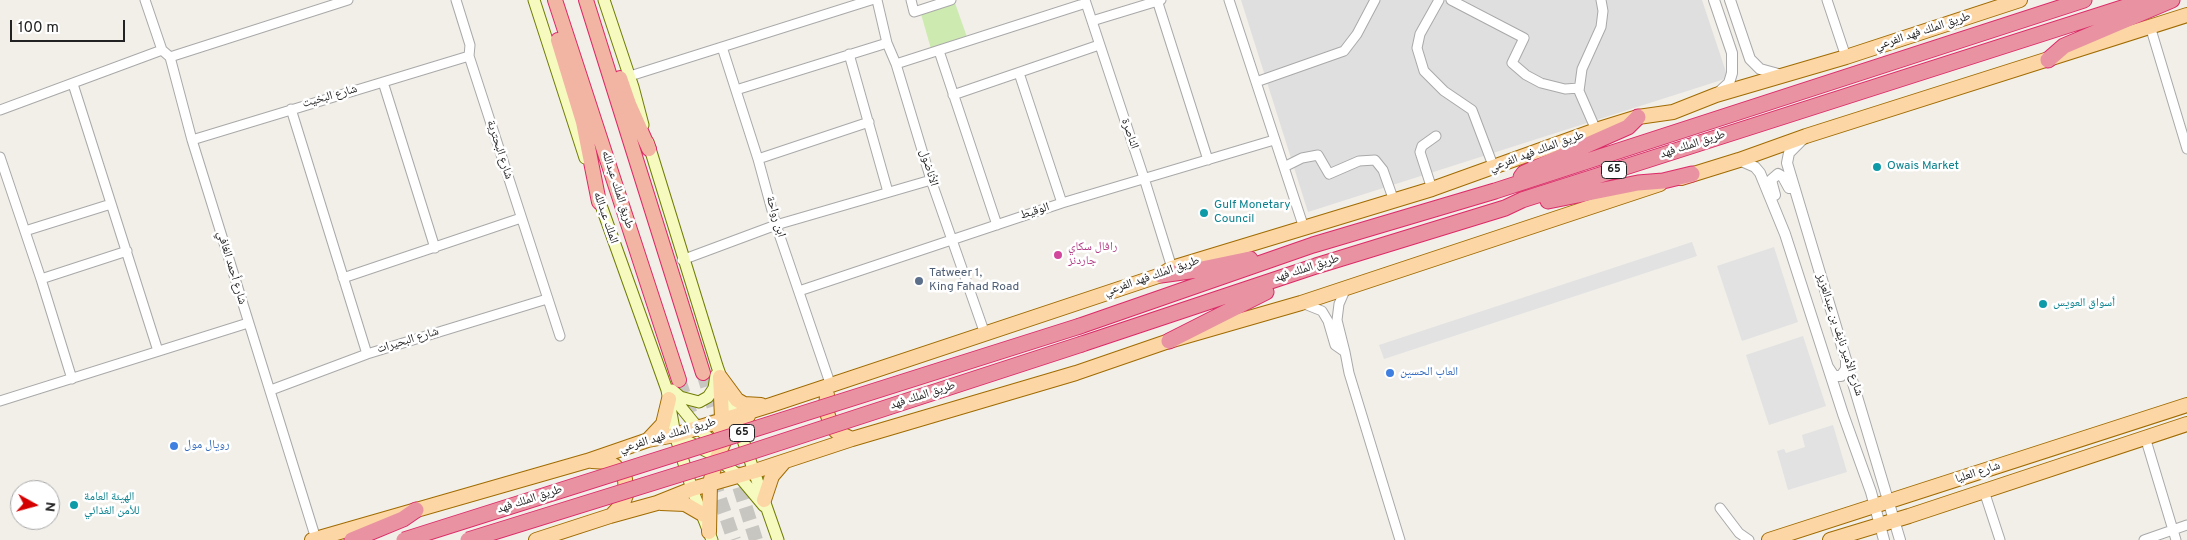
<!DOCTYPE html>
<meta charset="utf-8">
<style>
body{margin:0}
#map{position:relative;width:2187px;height:540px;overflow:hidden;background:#f2efe9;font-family:Overpass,sans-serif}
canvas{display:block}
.north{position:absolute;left:10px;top:480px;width:50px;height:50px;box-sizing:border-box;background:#fff;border:1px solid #a7a7a7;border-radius:50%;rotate:97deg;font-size:14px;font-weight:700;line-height:20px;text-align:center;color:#222}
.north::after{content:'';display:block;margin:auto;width:18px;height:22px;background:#d40000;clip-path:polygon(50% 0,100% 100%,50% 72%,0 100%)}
.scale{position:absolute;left:10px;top:20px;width:115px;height:22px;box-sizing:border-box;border:2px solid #222;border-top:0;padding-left:6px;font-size:15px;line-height:18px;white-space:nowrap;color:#222;-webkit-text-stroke:4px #fff;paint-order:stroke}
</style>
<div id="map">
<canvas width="2187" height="540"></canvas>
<div class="north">N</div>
<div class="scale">100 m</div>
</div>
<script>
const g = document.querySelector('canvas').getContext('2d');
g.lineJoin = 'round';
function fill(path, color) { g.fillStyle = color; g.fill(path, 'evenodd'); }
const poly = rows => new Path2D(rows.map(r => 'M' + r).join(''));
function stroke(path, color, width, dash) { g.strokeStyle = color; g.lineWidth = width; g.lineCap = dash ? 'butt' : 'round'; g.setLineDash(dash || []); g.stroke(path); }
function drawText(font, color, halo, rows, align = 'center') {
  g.font = font + ' Overpass,"Noto Naskh Arabic",sans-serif'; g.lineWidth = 5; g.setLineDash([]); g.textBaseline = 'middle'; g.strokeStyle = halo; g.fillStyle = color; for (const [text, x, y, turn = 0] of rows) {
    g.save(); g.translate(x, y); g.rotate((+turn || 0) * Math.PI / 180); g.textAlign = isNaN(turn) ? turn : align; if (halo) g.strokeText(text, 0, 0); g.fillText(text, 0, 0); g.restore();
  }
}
fill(poly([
 [1241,0,1702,0,1728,78,1308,212]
]), '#e0dfdf');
fill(poly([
 [955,3,967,37,931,49,921,14]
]), '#cdebb0');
fill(poly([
 [1692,242,1697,256,1384,359,1379,345],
 [1774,247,1798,322,1742,341,1717,266],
 [1803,336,1826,406,1769,425,1746,355],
 [1833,425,1847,472,1788,490,1777,451,1784,449,1786,453,1805,447,1802,435]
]), '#e2e2e2');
stroke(poly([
 [703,373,720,427],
 [679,380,734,540],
 [733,467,756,540]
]), '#c8c6c1', 14, [14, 7]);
const minor = poly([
 [145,0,162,50,170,57,192,140,316,539],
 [456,0,470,45,469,56,560,336],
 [877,0,887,43,896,64,931,180,985,334],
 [911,0,914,12,951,0],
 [1085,0,1144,178,1172,268],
 [1157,0,1208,160],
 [1229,0,1304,228],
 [1439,0,1420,34,1417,48,1424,71,1444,91,1472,110,1494,168],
 [1451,0,1524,38,1512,63,1526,75,1541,83,1565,89,1579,88],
 [1827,0,1846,57],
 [1092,21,1161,0],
 [2150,26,2187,149],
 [722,47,758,159,776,225,831,386],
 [939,51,997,225],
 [849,54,888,192],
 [170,57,348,0],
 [896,64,1086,3],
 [1019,73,1062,203],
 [630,76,871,0],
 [383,82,435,248],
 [1256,82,1344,51,1357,34,1375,0],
 [73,84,158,351],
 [736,90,887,43],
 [953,95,1099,45],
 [291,109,367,354],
 [0,110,162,50],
 [1596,130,1579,91,1582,69,1601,27,1603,11,1601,0],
 [192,140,469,56],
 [0,157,41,279,72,379],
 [758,159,869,122],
 [1284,167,1302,158,1318,155,1329,174,1359,161,1375,160,1383,170,1394,201],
 [1432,189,1420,152,1422,146,1436,136],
 [25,231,111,204],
 [682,260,776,225,931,180],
 [343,278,521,218],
 [41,279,127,251],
 [799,291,1062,203,1274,140],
 [1302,303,1322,311,1328,321,1335,345,1345,352,1349,373,1400,540],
 [1345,352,1337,320,1339,304,1346,288],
 [271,390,367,354,547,299],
 [0,401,248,323],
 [2145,437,2176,540],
 [1984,491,2000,540],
 [1720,508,1739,533,1749,540],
 [2144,540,2187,525]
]);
const tertiary = poly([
 [1714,0,1732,53,1732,73,1729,83,1718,93],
 [1730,0,1750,59,1760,69,1782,75],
 [1803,139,1789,153,1787,163,1900,540],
 [1739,160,1755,167,1760,173,1785,234,1843,414,1871,492,1884,540],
 [1775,195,1771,180,1778,174,1783,177,1789,188],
 [1828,367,1834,376,1841,376,1846,369,1846,360]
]);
const secondary = poly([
 [534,0,585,158],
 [604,0,633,87,643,125],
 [648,142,717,366,778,540],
 [597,194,667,390,675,435,692,489,712,540],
 [672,390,680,397,699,402,708,397,714,388,716,375],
 [668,391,697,427,717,446],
 [675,435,712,454,738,475,764,506]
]);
const primary = poly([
 [1681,178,1739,160,1806,136,2187,15],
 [720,377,737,400,744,404,761,405],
 [827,395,826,410,832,427,837,432,852,439],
 [719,428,722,417,720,377],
 [648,440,663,424,669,399],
 [592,461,608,462,615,466,625,479,626,495,623,503,613,514],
 [764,500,772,476,784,462],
 [661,503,685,504,704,515],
 [709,532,710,483,716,460,726,437,739,421,748,416],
 [312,540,587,461,648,440,675,435,771,405,1161,275,1172,268,1432,189,1596,130,1638,117,1673,112,1716,95,1846,57,2020,0],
 [536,540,610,516,657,503,692,489,755,471,852,439,1076,373,1169,341,1301,303,1660,184],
 [1769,540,2187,405],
 [1830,540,1909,516,2187,424]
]);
const trunk = poly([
 [555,0,679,380],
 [586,0,703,373],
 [558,40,583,122,599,202],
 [620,78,629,104,649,149]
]);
const motorway = poly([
 [2048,60,2064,46,2172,0],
 [1521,177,1524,173,1628,127,1638,117],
 [1548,201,1638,183,1663,181,1692,174],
 [1161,275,1197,270,1250,259],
 [1080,326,1313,245,1495,191,2084,0],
 [1169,341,1266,292],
 [1082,344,1316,266,1505,208,1522,200,2147,0],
 [352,540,403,519,416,510]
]);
stroke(minor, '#a9a9a9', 11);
stroke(tertiary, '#a9a9a9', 12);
stroke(secondary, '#707d05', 13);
stroke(primary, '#a06b00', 16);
stroke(trunk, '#dc2a67', 16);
stroke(motorway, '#dc2a67', 17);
stroke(minor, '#fff', 9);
stroke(tertiary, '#fff', 10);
stroke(secondary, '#f7fabf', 11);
stroke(primary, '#fcd6a4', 14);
stroke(trunk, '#f2b4a3', 14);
stroke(motorway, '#e892a2', 15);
const motorwayBridge = poly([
 [404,540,1080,326],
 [468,540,729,459,1082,344]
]);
stroke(motorwayBridge, '#dc2a67', 17, []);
stroke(motorwayBridge, '#e892a2', 15);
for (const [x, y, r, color] of [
 [1877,167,5,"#0f9aa8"],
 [1204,213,5,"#0f9aa8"],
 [1058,255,5,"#d1479c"],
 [919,281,5,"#5c6f8a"],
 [2043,304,5,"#0f9aa8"],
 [1390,373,5,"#3f7fe0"],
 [174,446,5,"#3f7fe0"],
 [74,505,5,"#0f9aa8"]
]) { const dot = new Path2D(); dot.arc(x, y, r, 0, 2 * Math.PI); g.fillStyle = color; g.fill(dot); stroke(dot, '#fff', 2); }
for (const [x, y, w] of [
 [1614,170,25],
 [742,433,25]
]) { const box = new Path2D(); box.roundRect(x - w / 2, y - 8.5, w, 17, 4); g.fillStyle = '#fff'; g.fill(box); stroke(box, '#222', 1); }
drawText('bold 11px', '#222', null, [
 ["65",1614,170],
 ["65",742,433]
]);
drawText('12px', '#222', '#fff', [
 ["طريق الملك فهد الفرعي",1923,32,-18],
 ["شارع البخيت",330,97,-16],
 ["الناصرة",1129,134,71],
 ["طريق الملك فهد",1693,145,-18],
 ["شارع البحترية",499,150,72],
 ["طريق الملك فهد الفرعي",1537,152,-20],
 ["الأناضول",928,168,73],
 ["طريق الملك عبدالله",617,190,72],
 ["الوقيط",1035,212,-18],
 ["ابن رواحة",775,217,73],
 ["الملك عبدالله",605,218,71],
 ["شارع أحمد الغافي",231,268,73],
 ["طريق الملك فهد",1307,269,-18],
 ["طريق الملك فهد الفرعي",1152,277,-19],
 ["شارع الأمير نايف بن عبدالعزيز",1839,335,72],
 ["شارع البحيرات",408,341,-17],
 ["طريق الملك فهد",923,396,-18],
 ["طريق الملك فهد الفرعي",668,436,-16],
 ["شارع العليا",1978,473,-18],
 ["طريق الملك فهد",530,500,-18]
]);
drawText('12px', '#0d838f', '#fff', [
 ["Owais Market",1887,167],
 ["Gulf Monetary",1214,206],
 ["Council",1214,220],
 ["أسواق العويس",2053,304],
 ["الهيئة العامة",84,498],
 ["للأمن الغذائي",84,512]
], 'left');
drawText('12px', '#b23c85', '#fff', [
 ["رافال سكاي",1068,248],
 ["جاردنز",1068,262]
], 'left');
drawText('12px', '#4e5e75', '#fff', [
 ["Tatweer 1,",929,274],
 ["King Fahad Road",929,288]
], 'left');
drawText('12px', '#366cbe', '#fff', [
 ["العاب الحسين",1400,373],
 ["رويال مول",184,446]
], 'left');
</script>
